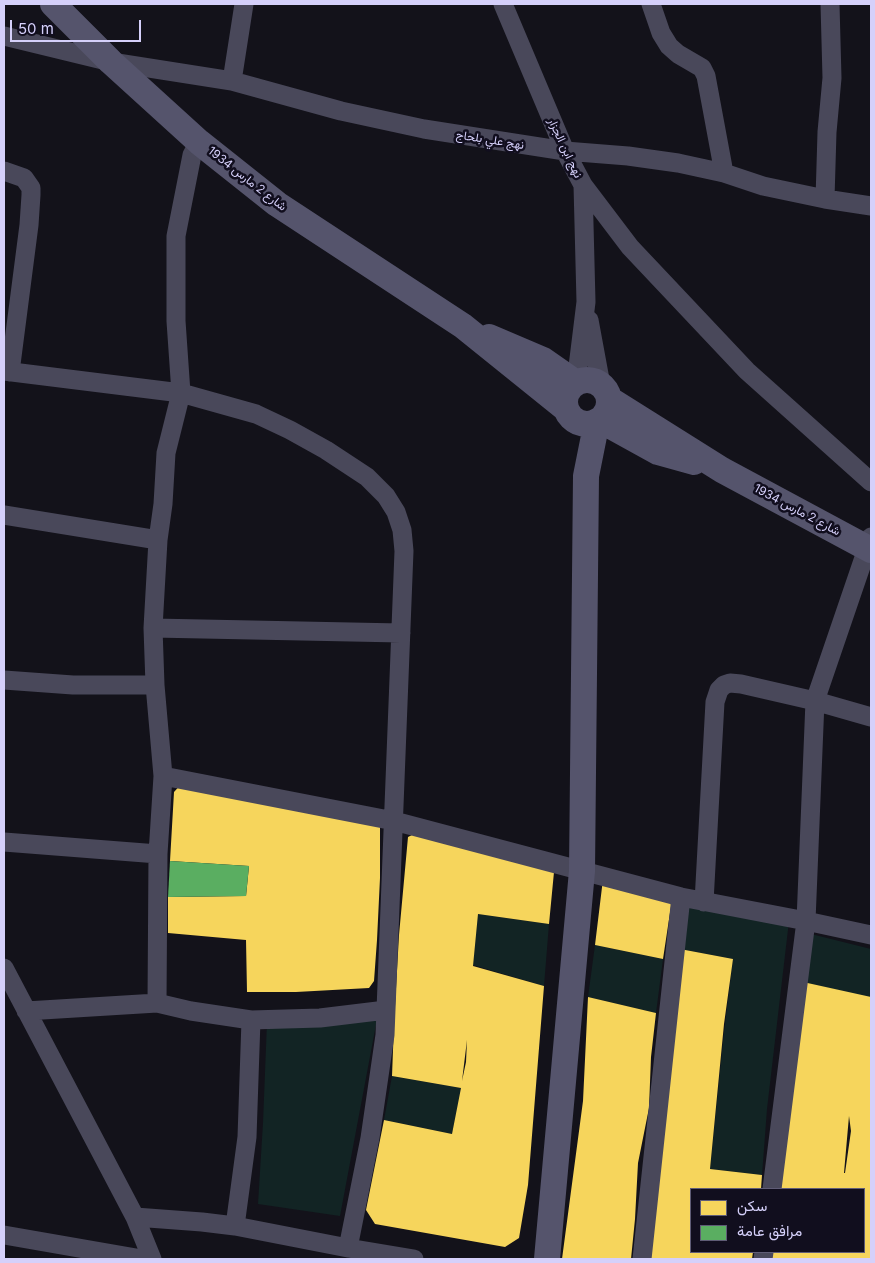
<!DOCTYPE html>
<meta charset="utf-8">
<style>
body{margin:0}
#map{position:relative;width:875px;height:1263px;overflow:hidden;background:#13121a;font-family:Inter,Vazirmatn,sans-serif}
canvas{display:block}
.frame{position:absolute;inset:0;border:5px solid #d5d0fa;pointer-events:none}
.legend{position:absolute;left:690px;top:1188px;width:175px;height:65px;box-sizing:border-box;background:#110e1e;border:1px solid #5f5c76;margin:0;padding:6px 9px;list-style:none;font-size:15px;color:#d5d0fa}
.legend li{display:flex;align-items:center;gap:10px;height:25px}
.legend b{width:25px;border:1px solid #5f5c76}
.scale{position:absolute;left:10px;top:20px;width:131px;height:22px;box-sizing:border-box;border:2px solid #d5d0fa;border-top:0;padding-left:6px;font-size:15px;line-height:18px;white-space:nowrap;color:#d5d0fa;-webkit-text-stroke:4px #110e1e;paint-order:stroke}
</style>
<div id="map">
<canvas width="875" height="1263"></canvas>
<div class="frame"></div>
<ul class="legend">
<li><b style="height:14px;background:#f6d55c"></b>سكن</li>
<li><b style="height:14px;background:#5aae61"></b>مرافق عامة</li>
</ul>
<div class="scale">50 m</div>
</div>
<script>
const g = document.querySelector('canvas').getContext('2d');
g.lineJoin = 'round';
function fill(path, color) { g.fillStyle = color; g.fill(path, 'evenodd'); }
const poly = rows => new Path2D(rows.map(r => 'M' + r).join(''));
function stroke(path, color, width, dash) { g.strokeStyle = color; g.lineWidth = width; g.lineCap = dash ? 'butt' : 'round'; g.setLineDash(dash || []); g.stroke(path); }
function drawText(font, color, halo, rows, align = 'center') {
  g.font = font + ' Inter,Vazirmatn,sans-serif'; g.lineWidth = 5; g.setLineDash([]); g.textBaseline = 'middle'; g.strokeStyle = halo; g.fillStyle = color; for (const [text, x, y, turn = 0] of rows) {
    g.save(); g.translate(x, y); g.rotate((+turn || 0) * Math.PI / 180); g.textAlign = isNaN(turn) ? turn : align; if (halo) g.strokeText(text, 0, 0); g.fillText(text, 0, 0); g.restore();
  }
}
fill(poly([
 [686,907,789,921,767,1109,762,1175,710,1169,724,1032,733,959,680,949],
 [478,914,549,924,544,986,473,965],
 [807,933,871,949,871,998,803,982],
 [595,945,663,959,656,1013,588,997],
 [378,1014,340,1216,258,1204,263,1123,267,1022],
 [392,1076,461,1088,452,1134,384,1120]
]), '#122424');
fill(poly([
 [184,781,380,827,380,878,377,940,374,981,369,988,296,992,247,992,246,940,168,933,168,897,246,896,249,866,170,861,174,792],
 [418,832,554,872,549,924,478,914,473,966,544,986,528,1185,519,1238,505,1247,375,1224,366,1210,384,1120,452,1134,461,1088,392,1076,394,1024,399,935,408,837],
 [467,1040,466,1062,462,1081],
 [603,879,670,897,671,906,663,959,595,945],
 [680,949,733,959,724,1024,710,1169,762,1175,761,1189,691,1189,691,1252,753,1252,752,1259,647,1259],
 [803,982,871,997,871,1259,770,1259,771,1252,864,1252,864,1189,778,1189],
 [849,1116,851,1131,845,1173,844,1173],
 [588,997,656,1013,651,1057,649,1108,638,1163,635,1219,631,1259,562,1259,583,1101]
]), '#f6d55c');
fill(poly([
 [170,861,249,866,246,896,168,897]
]), '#5aae61');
stroke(poly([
 [503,4,565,151,583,185,586,302,576,383],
 [651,4,661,33,669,46,678,54,702,68,706,76,724,173],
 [4,36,111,62,232,81,341,111,424,129,565,151,628,156,678,163,724,173,763,186,825,199,871,206],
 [232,81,244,4],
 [4,171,24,178,31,188,31,195,29,225,10,372],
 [583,185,630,247,747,371,871,482],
 [825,199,827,132,832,78,830,4],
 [589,320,601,385],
 [4,371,181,393,256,414,290,430,326,450,367,477,386,496,396,512,402,530,404,551,385,1035,370,1138,348,1248],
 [4,515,158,540],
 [153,628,401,633],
 [4,680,73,685,155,685],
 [163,776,394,821,681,897,806,921,871,935],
 [4,842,158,854],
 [704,902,715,702,719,690,724,685,730,683,741,684,815,701,871,717],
 [4,968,135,1217,152,1259],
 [157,1003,158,854,163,776,155,685,153,628,158,540,163,504,166,453,181,393,176,321,176,236,192,155,199,142],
 [26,1011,157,1003,191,1011,251,1020,320,1018,386,1010],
 [772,1189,806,921,815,701,871,537],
 [135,1217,202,1222,235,1226,348,1248,414,1259],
 [235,1226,247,1137,251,1020],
 [4,1235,142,1259],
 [642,1259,681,897],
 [763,1259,764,1252]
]), '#49485a', 19);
stroke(poly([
 [53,4,111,62,199,142,277,204,463,326,566,409],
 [489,337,543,360,576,383],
 '565 402a22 22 0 1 1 44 0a22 22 0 1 1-44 0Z',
 [609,399,722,470,871,550],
 [600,420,658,452,694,462],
 [547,1259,582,871,586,476,597,421]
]), '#55546c', 26);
drawText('12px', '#d5d0fa', '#110e1e', [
 ["نهج علي بلحاج",490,140,9],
 ["نهج ابن الجزار",565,148,65],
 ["شارع 2 مارس 1934",247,179,38],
 ["شارع 2 مارس 1934",797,510,28]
]);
</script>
